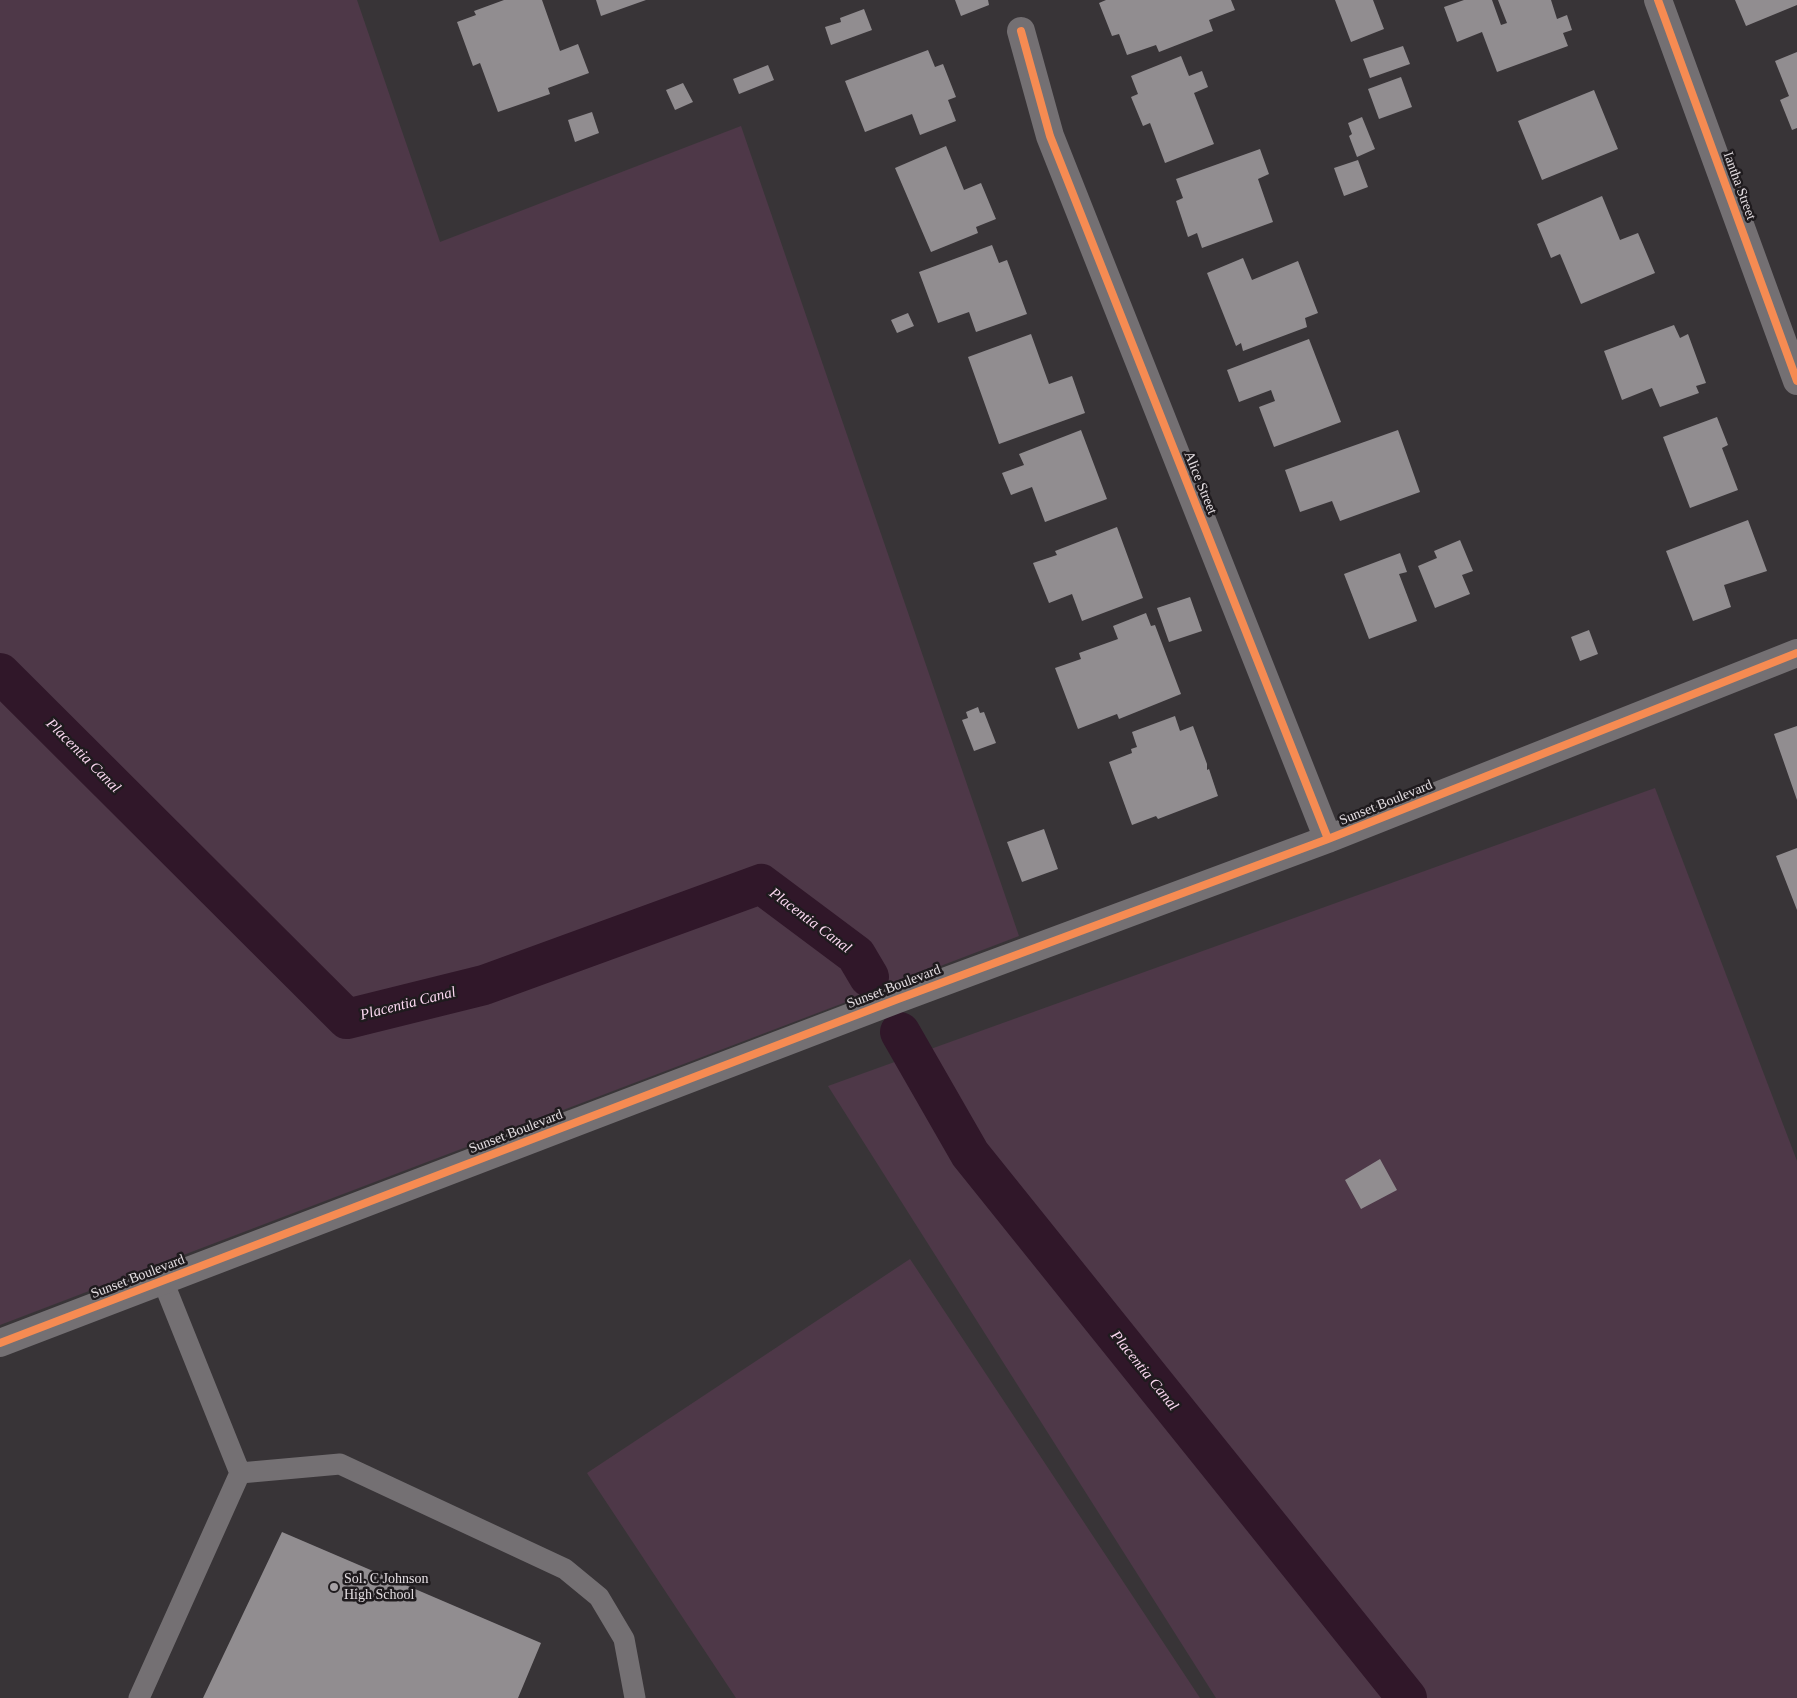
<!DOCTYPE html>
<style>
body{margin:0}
canvas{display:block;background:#383437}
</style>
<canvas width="1797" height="1698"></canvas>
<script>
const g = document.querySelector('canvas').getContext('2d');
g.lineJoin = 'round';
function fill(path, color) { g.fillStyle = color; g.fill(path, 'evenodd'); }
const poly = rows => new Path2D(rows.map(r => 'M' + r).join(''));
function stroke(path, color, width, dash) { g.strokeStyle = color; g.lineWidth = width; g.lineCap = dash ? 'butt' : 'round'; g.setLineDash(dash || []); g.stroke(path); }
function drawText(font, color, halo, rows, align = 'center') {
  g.font = font + ' Georgia,serif'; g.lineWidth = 5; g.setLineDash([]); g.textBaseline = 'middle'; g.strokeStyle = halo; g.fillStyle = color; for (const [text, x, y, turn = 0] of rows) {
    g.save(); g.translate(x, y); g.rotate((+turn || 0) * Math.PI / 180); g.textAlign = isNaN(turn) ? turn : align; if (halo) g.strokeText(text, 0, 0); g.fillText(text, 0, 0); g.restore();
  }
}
fill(poly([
 [0,0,357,0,440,242,741,126,1019,936,0,1325],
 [1655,788,1797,1161,1797,1698,1216,1698,828,1086],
 [910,1259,1200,1698,736,1698,587,1473]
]), '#4e3848');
stroke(poly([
 [0,673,347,1019,484,985,761,884,856,955,869,977],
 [900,1032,970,1154,1407,1698]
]), '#301729', 40);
fill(poly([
 [504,0,542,0,560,51,578,44,589,73,548,88,550,94,498,112,480,63,473,66,457,22,476,15,474,11],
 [596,0,646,0,601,16],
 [955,0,988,0,989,5,961,16],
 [1106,0,1231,0,1235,10,1209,20,1213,31,1159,52,1156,45,1127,55,1119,34,1112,36,1099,3],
 [1335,0,1373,0,1384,29,1351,42],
 [1464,0,1492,0,1501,25,1507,23,1498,0,1551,0,1557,19,1567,15,1572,30,1563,33,1568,46,1497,72,1482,32,1457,42,1444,7],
 [1735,0,1797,0,1797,5,1746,26],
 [864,9,872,30,831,45,825,27,841,22,840,18],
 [1403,46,1410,64,1370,78,1363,59],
 [928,50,935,67,943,64,956,97,948,100,956,121,920,135,912,114,865,132,845,81],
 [1797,52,1797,128,1792,130,1780,100,1789,96,1775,61],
 [1181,56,1189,76,1202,71,1208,87,1194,93,1214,144,1165,163,1150,123,1143,126,1131,97,1138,94,1131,76],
 [768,65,774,80,739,94,733,79],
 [1401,77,1412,107,1379,119,1368,89],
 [683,83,693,102,675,110,666,90],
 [1594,90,1618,149,1542,180,1518,121],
 [592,112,599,133,575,142,568,120],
 [1362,117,1375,149,1357,157,1349,136,1352,134,1348,123],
 [946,146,964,190,981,183,996,219,976,227,978,233,931,252,895,168],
 [1260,149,1269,174,1258,179,1273,222,1202,248,1197,233,1188,237,1176,201,1183,198,1176,179],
 [1358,160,1368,187,1344,196,1334,168],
 [1602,196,1620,240,1638,233,1655,273,1581,304,1560,254,1551,258,1537,224],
 [992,245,999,263,1007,260,1027,314,976,332,969,312,938,323,919,272],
 [1243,258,1252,280,1298,261,1318,313,1305,318,1307,327,1243,351,1241,343,1236,346,1207,273],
 [908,313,914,326,897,333,891,320],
 [1674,325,1680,338,1688,334,1706,383,1696,386,1699,393,1660,407,1652,388,1622,400,1604,351],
 [1031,334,1049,384,1072,376,1085,413,999,444,968,357],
 [1309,339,1341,422,1274,447,1259,407,1275,401,1271,390,1239,402,1227,370],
 [1717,417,1728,445,1722,448,1738,490,1690,508,1663,437],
 [1081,430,1107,499,1045,522,1032,487,1011,495,1002,473,1024,465,1019,454],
 [1398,430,1420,492,1340,521,1332,501,1300,512,1285,470],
 [1748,520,1767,571,1724,585,1731,607,1693,621,1666,551],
 [1117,527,1143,598,1082,621,1072,594,1049,603,1033,563,1057,555,1055,551],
 [1460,540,1473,571,1462,575,1470,594,1435,608,1418,566,1437,558,1434,551],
 [1400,553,1407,572,1399,574,1417,621,1369,639,1344,574],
 [1190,597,1202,631,1169,642,1157,608],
 [1146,613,1151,626,1155,625,1181,694,1119,719,1117,714,1078,729,1055,668,1081,659,1079,653,1118,639,1113,626],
 [1589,630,1598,654,1580,661,1571,637],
 [978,707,980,713,984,712,996,743,974,751,962,720,968,718,966,712],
 [1175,716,1180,731,1193,726,1207,764,1207,770,1209,769,1218,796,1158,819,1156,816,1132,825,1109,762,1132,753,1131,749,1137,747,1132,732],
 [1797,726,1797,800,1774,734],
 [1044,829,1058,869,1022,882,1007,842],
 [1797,848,1797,910,1776,856],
 [1380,1159,1397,1190,1361,1209,1345,1180],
 [282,1532,541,1643,518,1698,203,1698]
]), '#918d90');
stroke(poly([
 [240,1473,340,1464,565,1569,599,1597,624,1639,635,1698],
 [139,1698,240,1473,163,1281]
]), '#747073', 21);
stroke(poly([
 [1658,0,1797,381],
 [1021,31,1050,136,1328,839],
 [0,1343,898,999,1328,839,1797,653]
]), '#747073', 28);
stroke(poly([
 [1658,0,1797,381],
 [1021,31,1050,136,1328,839],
 [0,1343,898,999,1328,839,1797,653]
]), '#f68b52', 8);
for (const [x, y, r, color] of [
 [334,1587,5,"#a7a2a6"]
]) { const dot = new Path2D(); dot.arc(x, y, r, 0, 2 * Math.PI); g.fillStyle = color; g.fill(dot); stroke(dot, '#1f1b1e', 2); }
drawText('14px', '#e3dde1', '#1f1b1e', [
 ["Iantha Street",1739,186,70],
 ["Alice Street",1200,483,68],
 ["Sunset Boulevard",1386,803,-22],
 ["Sunset Boulevard",894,987,-21],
 ["Sunset Boulevard",516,1132,-21],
 ["Sunset Boulevard",138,1277,-21]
]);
drawText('14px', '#e3dde1', '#1f1b1e', [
 ["Sol. C Johnson",344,1579],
 ["High School",344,1595]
], 'left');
drawText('italic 15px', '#fbd8f1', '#1f1b1e', [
 ["Placentia Canal",83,756,45],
 ["Placentia Canal",810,921,37],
 ["Placentia Canal",408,1004,-14],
 ["Placentia Canal",1144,1371,51]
]);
</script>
